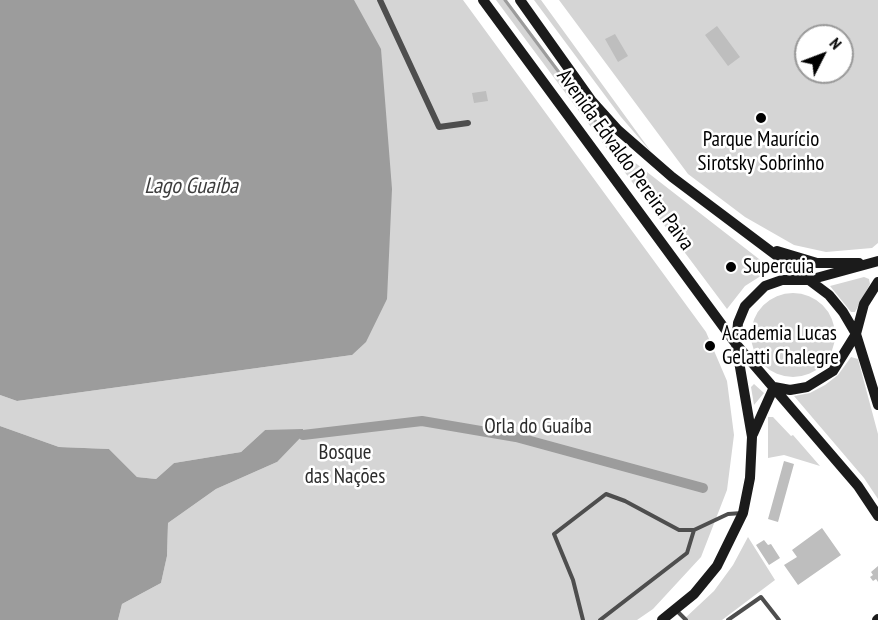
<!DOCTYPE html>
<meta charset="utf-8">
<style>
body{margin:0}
#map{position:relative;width:878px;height:620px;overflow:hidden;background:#fff;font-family:"PT Sans Narrow",sans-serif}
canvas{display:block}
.north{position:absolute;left:794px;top:24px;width:60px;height:60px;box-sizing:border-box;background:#fff;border:2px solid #999;border-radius:50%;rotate:48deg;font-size:16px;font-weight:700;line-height:24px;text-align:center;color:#000}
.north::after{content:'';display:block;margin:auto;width:21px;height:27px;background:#000;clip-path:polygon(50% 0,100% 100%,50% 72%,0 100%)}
</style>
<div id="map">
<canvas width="878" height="620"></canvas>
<div class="north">N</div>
</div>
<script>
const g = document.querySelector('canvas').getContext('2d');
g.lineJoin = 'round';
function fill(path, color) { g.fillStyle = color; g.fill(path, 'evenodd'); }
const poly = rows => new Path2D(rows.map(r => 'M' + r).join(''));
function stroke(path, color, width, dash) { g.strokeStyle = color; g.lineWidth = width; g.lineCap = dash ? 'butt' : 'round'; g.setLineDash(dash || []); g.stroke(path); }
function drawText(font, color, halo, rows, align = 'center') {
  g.font = font + ' "PT Sans Narrow",sans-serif'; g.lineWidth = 5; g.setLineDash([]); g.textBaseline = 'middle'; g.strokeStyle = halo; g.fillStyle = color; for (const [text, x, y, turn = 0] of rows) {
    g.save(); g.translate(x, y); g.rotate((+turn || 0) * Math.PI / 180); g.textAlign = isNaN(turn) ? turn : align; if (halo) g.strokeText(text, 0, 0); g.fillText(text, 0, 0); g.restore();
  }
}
fill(poly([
 [349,0,463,0,706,332,727,381,734,435,727,490,701,557,653,609,637,620,118,620,122,604,161,583,167,556,168,523,216,489,277,462,265,430,241,452,174,463,156,479,137,477,109,449,59,447,0,426,0,395,17,401,352,355],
 [496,0,507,0,609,137,629,158,768,266,767,272,745,286,727,309],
 [534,0,541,0,652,153,621,117],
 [559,0,878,0,878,243,872,248,826,252,794,245,745,217,688,174],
 [806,36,842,36,842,72,806,72],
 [864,277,869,279,870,284,855,312,851,312,830,286],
 '751 335a42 42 0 1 1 84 0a42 42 0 1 1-84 0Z',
 [851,357,858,359,878,434,878,499,864,478,794,396,810,393,825,385,838,375],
 [754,384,764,393,754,405,751,387],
 [768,417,773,417,791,436,793,435,820,466,784,455,768,458],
 [748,537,775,580,722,620,683,620,714,591,733,565]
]), '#d5d5d5');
fill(poly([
 [0,0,354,0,381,49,392,189,387,299,366,342,352,355,17,401,0,395],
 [0,426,59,447,109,449,137,477,156,479,174,463,241,452,265,430,303,429,303,435,277,462,216,489,168,523,167,556,161,583,122,604,118,620,0,620]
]), '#9c9c9c');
stroke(poly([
 [505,0,608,138]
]), '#9c9c9c', 3);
stroke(poly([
 [303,435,422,421,516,437,703,488]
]), '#9c9c9c', 10);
fill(poly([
 [717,26,740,57,728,66,705,35],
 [615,34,628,56,618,62,605,39],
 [486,91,488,101,474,103,472,93],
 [784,461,794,464,778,522,768,519],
 [822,528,841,555,798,585,784,565,797,557,792,550],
 [764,540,768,545,771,544,780,558,769,565,756,545],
 [878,566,878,582,876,579,873,581,870,577,873,575,871,572]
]), '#bebebe');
stroke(poly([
 [676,610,686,620],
 [583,620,573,580,554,534,606,494,625,501,679,530,694,530],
 [600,620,687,553,694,530,728,514,742,513],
 [728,620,761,597,779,620]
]), '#4e4e4e', 4);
stroke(poly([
 [380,0,439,127,468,123]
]), '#4e4e4e', 6);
stroke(poly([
 [483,0,736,344,858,486,878,516],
 [520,0,591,100,618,130,672,177,829,295,843,312,856,334,878,405],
 [777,251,817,263,859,263],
 [753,434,774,387,790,390,807,387,833,371,856,334,864,304,878,282],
 [662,620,694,594,717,566,743,513,750,478,752,437,736,344,738,323,745,306,765,286,782,280,809,280,878,261],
 [877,620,878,619]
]), '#1b1b1b', 10);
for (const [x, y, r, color] of [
 [761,118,6,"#000"],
 [731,267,6,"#000"],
 [710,346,6,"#000"]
]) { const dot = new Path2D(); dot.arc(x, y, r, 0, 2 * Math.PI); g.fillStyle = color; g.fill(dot); stroke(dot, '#fff', 2); }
drawText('21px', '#000', '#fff', [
 ["Parque Maurício",761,140,"center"],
 ["Sirotsky Sobrinho",761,164,"center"],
 ["Supercuia",743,267],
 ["Academia Lucas",722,334],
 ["Gelatti Chalegre",722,358]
], 'left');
drawText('21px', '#000', '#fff', [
 ["Avenida Edvaldo Pereira Paiva",625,160,54]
]);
drawText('21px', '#2c2c2c', '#fff', [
 ["Orla do Guaíba",538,427],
 ["Bosque",345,453],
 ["das Nações",345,477]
]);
drawText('italic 22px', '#3d3d3d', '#fff', [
 ["Lago Guaíba",191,187]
]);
</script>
